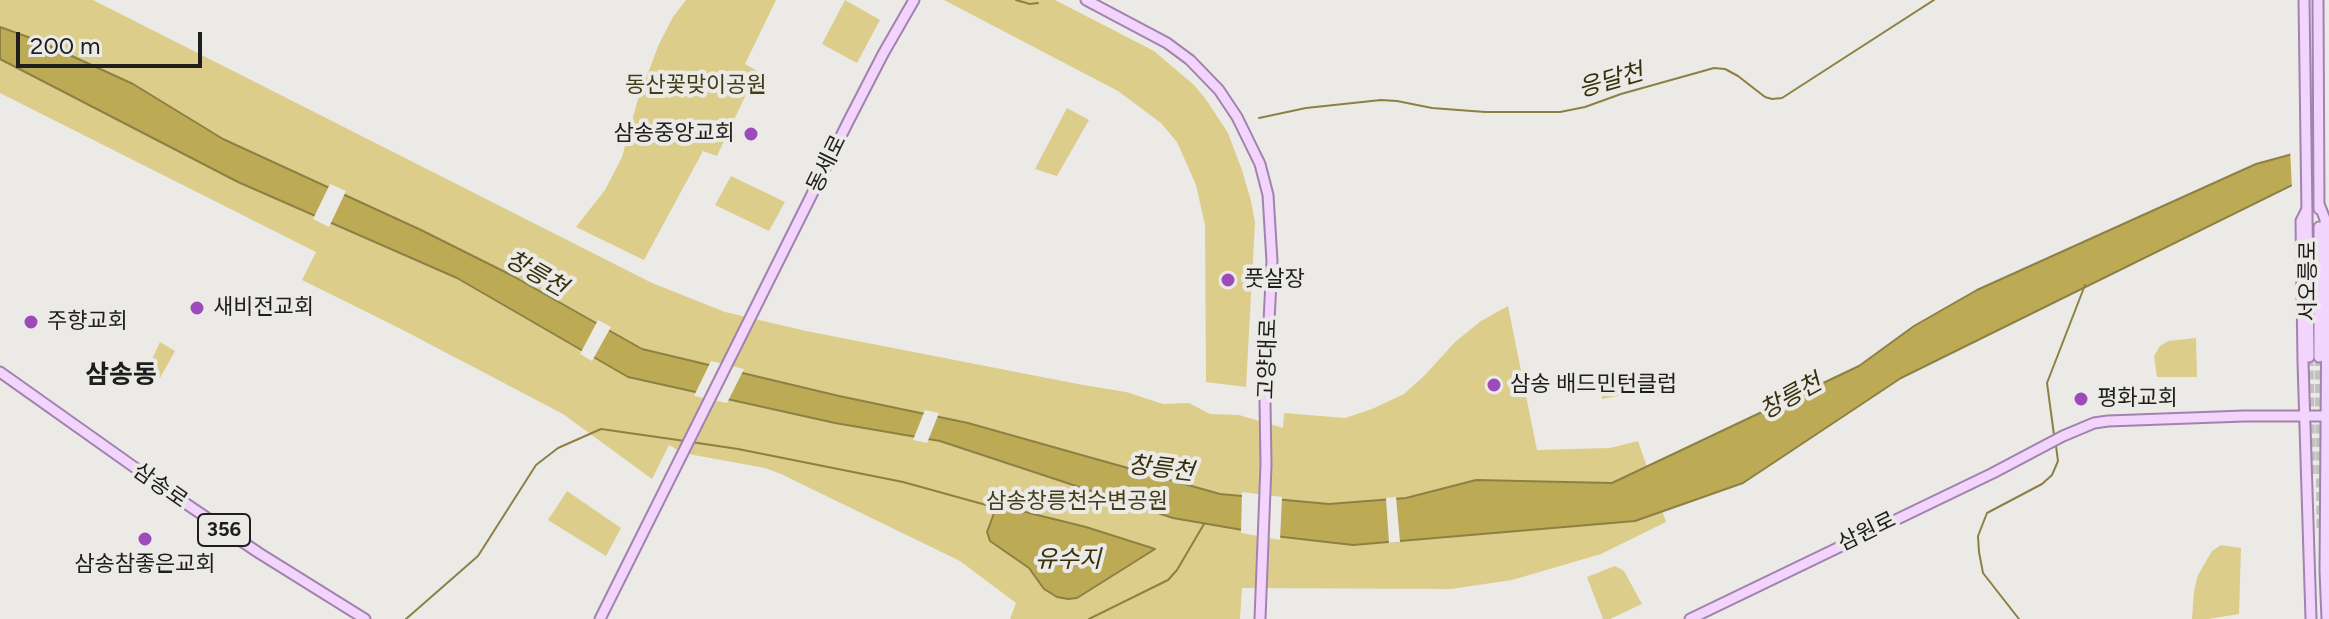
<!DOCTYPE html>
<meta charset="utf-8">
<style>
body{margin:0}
#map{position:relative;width:2329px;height:619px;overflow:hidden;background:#ebeae7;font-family:Figtree,sans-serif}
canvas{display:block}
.scale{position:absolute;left:16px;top:32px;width:186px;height:36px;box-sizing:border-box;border:4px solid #1e1e1d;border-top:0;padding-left:10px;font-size:24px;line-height:28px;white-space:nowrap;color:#1e1e1d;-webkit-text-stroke:6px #ebeae7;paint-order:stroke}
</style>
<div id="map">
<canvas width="2329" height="619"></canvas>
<div class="scale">200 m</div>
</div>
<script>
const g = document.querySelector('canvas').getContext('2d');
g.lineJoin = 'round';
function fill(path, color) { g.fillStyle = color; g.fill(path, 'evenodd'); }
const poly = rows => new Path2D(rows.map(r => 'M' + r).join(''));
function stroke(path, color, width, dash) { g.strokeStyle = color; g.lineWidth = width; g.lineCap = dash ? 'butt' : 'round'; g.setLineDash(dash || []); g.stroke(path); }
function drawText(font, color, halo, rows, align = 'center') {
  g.font = font + ' Figtree,"Noto Sans KR",sans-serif'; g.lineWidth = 8; g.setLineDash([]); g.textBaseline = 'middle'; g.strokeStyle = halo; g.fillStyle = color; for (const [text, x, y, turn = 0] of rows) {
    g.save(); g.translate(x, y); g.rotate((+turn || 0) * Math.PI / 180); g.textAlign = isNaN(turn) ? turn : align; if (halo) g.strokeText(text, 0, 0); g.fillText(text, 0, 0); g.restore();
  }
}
fill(poly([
 [0,0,93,0,652,283,725,312,806,331,1083,385,1126,392,1163,404,1189,403,1210,414,1239,415,1283,428,1284,413,1345,418,1372,409,1404,394,1425,375,1455,342,1481,321,1508,306,1537,450,1610,448,1638,441,1666,522,1601,554,1512,580,1451,589,1242,588,1240,619,1010,619,1016,603,960,561,781,474,765,468,683,453,669,445,652,479,563,414,399,328,302,280,316,252,0,93],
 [686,0,776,0,745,64,757,71,717,156,703,151,644,260,576,227,605,190,622,157,638,99,659,44,673,17],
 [845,0,880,20,857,63,822,44],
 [944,0,1055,0,1154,51,1194,85,1205,98,1228,133,1242,170,1251,201,1255,223,1246,387,1206,382,1205,225,1196,185,1177,142,1161,123,1118,91],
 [1067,108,1089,120,1057,176,1035,169],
 [731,176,785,202,769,231,715,205],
 [2196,338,2197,377,2157,377,2154,356,2160,346,2168,341],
 [160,342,175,351,160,378,148,368],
 [1625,379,1627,394,1602,399,1599,383],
 [567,491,621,528,606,556,548,520],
 [2221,545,2241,548,2239,614,2208,619,2192,619,2194,591,2198,575,2212,551],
 [1615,566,1624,571,1642,604,1610,619,1603,619,1587,577]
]), '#dccd8a');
const water = poly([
 [0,27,39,41,133,84,223,139,421,230,511,275,642,349,839,396,968,423,1220,494,1329,504,1406,498,1476,480,1612,483,1859,366,1914,326,1977,290,2256,164,2289,155,2329,137,2329,167,1901,378,1743,483,1635,521,1353,545,1283,537,1173,518,940,441,835,423,628,377,457,278,238,182,0,59,0,27],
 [997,505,1086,527,1155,549,1077,598,1068,599,1057,597,1044,589,1029,568,990,541,987,532,997,505]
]);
fill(water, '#bdaa55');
stroke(water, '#8d8044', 2);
fill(poly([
 [2329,133,2329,171,2292,189,2290,149],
 [330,184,346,191,329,227,313,219],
 [598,320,611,327,592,361,580,354],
 [711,361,744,369,727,403,694,396],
 [925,410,939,413,927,443,913,440],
 [1242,492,1282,497,1280,540,1241,533],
 [1396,497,1400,542,1389,543,1386,498]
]), '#ebeae7');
stroke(poly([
 [1016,0,1030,4,1038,3],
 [1259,118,1306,108,1381,100,1397,101,1432,108,1485,112,1560,112,1585,107,1621,94,1714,68,1725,69,1738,76,1765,97,1772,99,1782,98,1934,0],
 [2054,435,2047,383,2085,285],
 [691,442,738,449,903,482,997,508],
 [406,619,478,556,536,465,558,448,601,429,685,441],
 [1089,619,1168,580,1177,570,1204,524],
 [2019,619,1983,573,1979,552,1978,536,1987,513,2042,484,2052,475,2058,461,2056,446]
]), '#8d8044', 2);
stroke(poly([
 [2309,357,2311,477],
 [2319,357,2321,528]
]), '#c2c1bf', 9, [9, 4.5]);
const major = poly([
 [1086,0,1167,43,1190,60,1219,90,1237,117,1260,164,1268,195,1272,261,1265,402,1266,465,1260,619],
 [2304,0,2309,357],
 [2318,0,2319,209],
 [2319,204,2325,219,2327,290,2325,571,2327,619],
 [2307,209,2301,221,2303,362,2311,619],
 [2319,357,2319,227],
 [0,372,182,501,259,553,365,619],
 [600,619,848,122,883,54,914,0],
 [1690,619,1993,473,2063,436,2094,423,2108,421,2244,416,2329,416]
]);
stroke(major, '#a282ae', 13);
stroke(major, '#f2d4fd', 9);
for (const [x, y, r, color] of [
 [751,134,8,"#9d4bba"],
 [1228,280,8,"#9d4bba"],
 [197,308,8,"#9d4bba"],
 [31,322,8,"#9d4bba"],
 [1494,385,8,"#9d4bba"],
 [2081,399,8,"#9d4bba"],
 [145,539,8,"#9d4bba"]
]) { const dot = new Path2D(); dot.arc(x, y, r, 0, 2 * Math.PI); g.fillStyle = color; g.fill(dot); stroke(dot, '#ebeae7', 3); }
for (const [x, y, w] of [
 [224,530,52]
]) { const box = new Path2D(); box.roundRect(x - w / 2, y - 16, w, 32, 6); g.fillStyle = '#ebeae7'; g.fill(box); stroke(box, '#1e1e1d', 2); }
drawText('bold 20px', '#1e1e1d', null, [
 ["356",224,530]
]);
drawText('22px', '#443c17', '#ebeae7', [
 ["동산꽃맞이공원",696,86],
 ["삼송창릉천수변공원",1077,502]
]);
drawText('22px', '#1e1e1d', '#ebeae7', [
 ["삼송중앙교회",735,134,"right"],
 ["풋살장",1244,280],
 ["새비전교회",213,308],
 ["주향교회",47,322],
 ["삼송 배드민턴클럽",1510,385],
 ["평화교회",2097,399],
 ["삼송참좋은교회",145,565,"center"]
], 'left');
drawText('22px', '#1e1e1d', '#ebeae7', [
 ["동세로",827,164,-64],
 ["서오릉로",2309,281,-90],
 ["고양대로",1268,359,-88],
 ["삼송로",160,486,35],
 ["삼원로",1867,532,-26]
]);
drawText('italic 24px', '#372f09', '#ebeae7', [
 ["응달천",1611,81,-16],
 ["창릉천",536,274,30],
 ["창릉천",1791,397,-29],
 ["창릉천",1161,469,7],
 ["유수지",1068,560]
]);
drawText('bold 26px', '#1e1e1d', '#ebeae7', [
 ["삼송동",121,375]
]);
</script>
